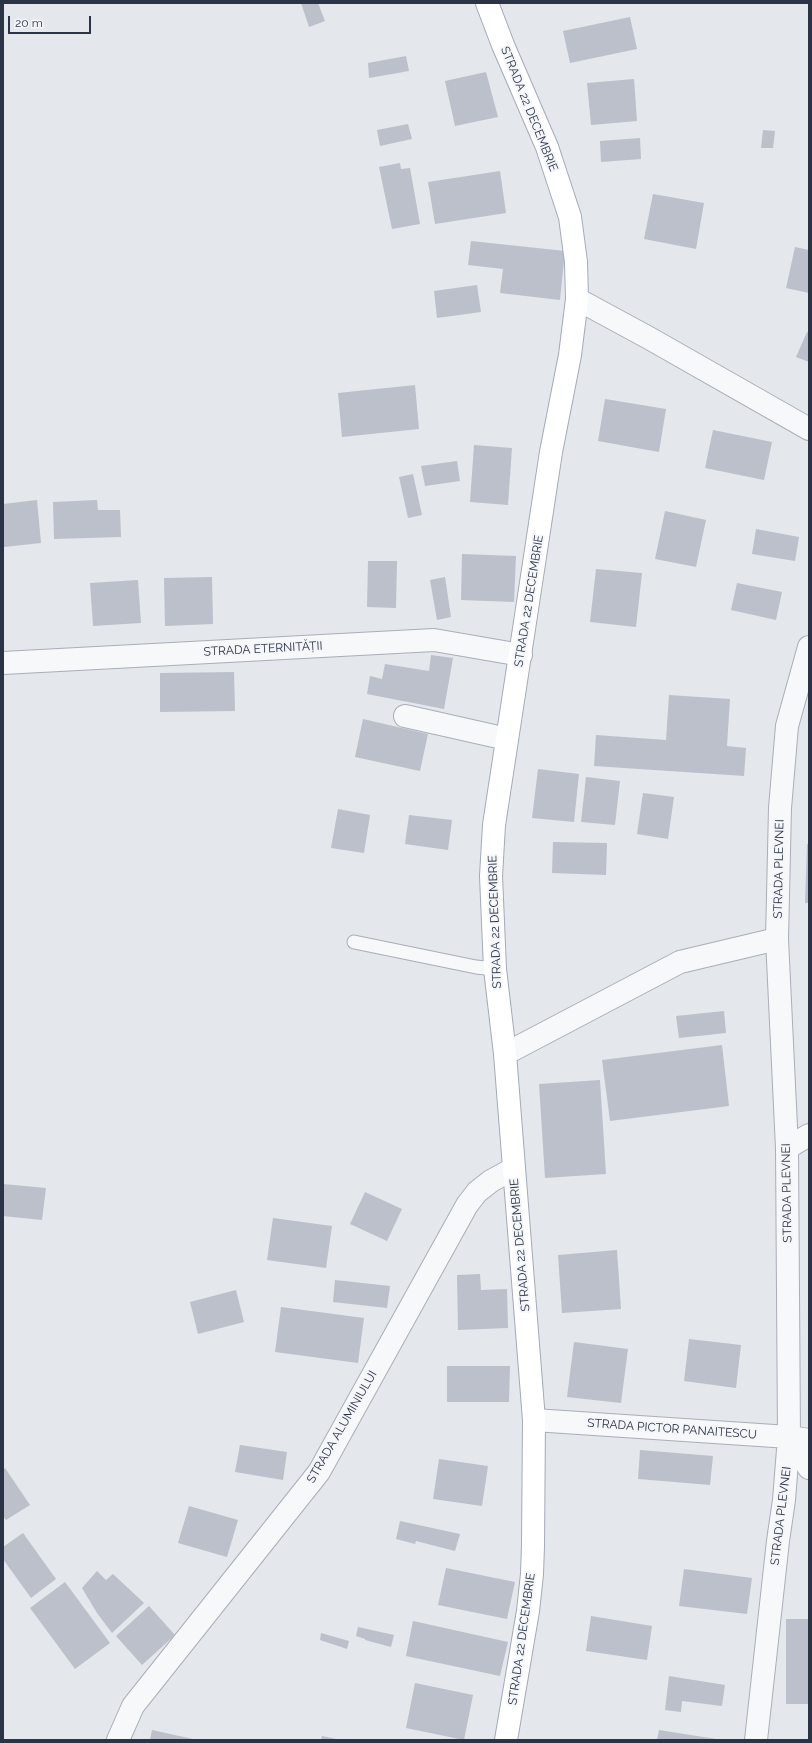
<!DOCTYPE html>
<meta charset="utf-8">
<style>
body{margin:0}
#map{position:relative;width:812px;height:1743px;overflow:hidden;background:#e4e7ec;font-family:Raleway,sans-serif}
canvas{display:block}
.frame{position:absolute;inset:0;border:4px solid #2b3445;pointer-events:none}
.scale{position:absolute;left:8px;top:16px;width:83px;height:18px;box-sizing:border-box;border:2px solid #2b3445;border-top:0;padding-left:5px;font-size:12px;line-height:14px;white-space:nowrap;color:#2b3445;-webkit-text-stroke:3px #f4f6f9;paint-order:stroke}
</style>
<div id="map">
<canvas width="812" height="1743"></canvas>
<div class="frame"></div>
<div class="scale">20 m</div>
</div>
<script>
const g = document.querySelector('canvas').getContext('2d');
g.lineJoin = 'round';
function fill(path, color) { g.fillStyle = color; g.fill(path, 'evenodd'); }
const poly = rows => new Path2D(rows.map(r => 'M' + r).join(''));
function stroke(path, color, width, dash) { g.strokeStyle = color; g.lineWidth = width; g.lineCap = dash ? 'butt' : 'round'; g.setLineDash(dash || []); g.stroke(path); }
function drawText(font, color, halo, rows, align = 'center') {
  g.font = font + ' Raleway,sans-serif'; g.lineWidth = 4; g.setLineDash([]); g.textBaseline = 'middle'; g.strokeStyle = halo; g.fillStyle = color; for (const [text, x, y, turn = 0] of rows) {
    g.save(); g.translate(x, y); g.rotate((+turn || 0) * Math.PI / 180); g.textAlign = isNaN(turn) ? turn : align; if (halo) g.strokeText(text, 0, 0); g.fillText(text, 0, 0); g.restore();
  }
}
fill(poly([
 [301,3,318,3,325,21,309,27],
 [630,17,637,49,570,63,563,31],
 [406,56,409,71,369,78,368,63],
 [486,72,498,117,455,126,445,81],
 [634,79,637,121,591,125,587,83],
 [408,124,412,139,380,146,377,130],
 [763,130,775,131,773,148,761,148],
 [640,138,641,159,601,162,600,141],
 [400,163,401,169,410,168,420,224,392,229,379,167],
 [500,171,506,213,435,224,428,182],
 [653,194,704,203,696,249,644,239],
 [471,241,565,251,560,300,500,293,503,269,468,265],
 [795,247,809,250,809,293,786,288],
 [477,285,481,312,437,318,434,291],
 [807,332,809,333,809,362,796,357],
 [415,385,419,429,342,437,338,393],
 [605,399,666,409,659,452,598,441],
 [713,430,772,442,764,480,705,468],
 [474,445,512,448,508,505,470,502],
 [457,461,460,481,425,486,421,466],
 [413,474,422,515,408,518,399,477],
 [37,500,41,543,4,547,3,504],
 [97,500,98,510,120,510,121,537,54,539,53,502],
 [665,511,706,520,696,567,655,559],
 [756,529,799,537,795,561,752,554],
 [462,554,516,556,514,602,461,600],
 [368,561,397,561,396,608,367,607],
 [596,569,642,573,636,627,590,622],
 [212,577,213,624,165,626,164,578],
 [445,577,451,617,437,620,430,580],
 [138,580,141,623,93,626,90,583],
 [737,583,782,592,776,620,731,610],
 [431,655,453,658,444,709,367,694,370,676,382,679,385,664,429,671],
 [234,672,235,711,160,712,160,673],
 [669,695,730,699,727,746,746,748,744,776,594,766,596,735,666,740],
 [363,719,428,734,420,771,355,757],
 [538,769,579,774,574,822,532,818],
 [586,777,620,781,615,825,581,822],
 [643,793,674,797,668,839,637,834],
 [338,809,370,815,364,853,331,848],
 [409,815,452,820,448,850,405,844],
 [553,842,607,843,606,875,552,873],
 [807,844,809,844,809,903,805,903],
 [724,1011,726,1033,679,1038,676,1016],
 [722,1045,729,1106,610,1121,602,1060],
 [600,1080,606,1174,545,1178,539,1084],
 [3,1184,46,1188,42,1220,3,1216],
 [365,1192,402,1209,387,1241,350,1224],
 [273,1218,332,1226,326,1268,267,1260],
 [617,1250,621,1309,562,1313,558,1255],
 [480,1274,481,1290,507,1289,508,1328,458,1330,457,1275],
 [335,1280,390,1286,387,1308,333,1302],
 [236,1290,244,1322,198,1334,190,1302],
 [281,1307,364,1318,358,1363,275,1352],
 [689,1339,741,1345,736,1388,684,1381],
 [574,1342,628,1349,621,1403,567,1397],
 [447,1366,510,1366,509,1402,447,1402],
 [240,1445,287,1452,283,1480,235,1472],
 [640,1450,713,1456,710,1485,638,1479],
 [439,1459,488,1466,482,1506,433,1499],
 [5,1468,30,1505,6,1520,3,1516,3,1470],
 [189,1506,238,1520,227,1557,178,1543],
 [400,1521,460,1534,455,1551,416,1541,415,1544,396,1539],
 [23,1533,56,1579,31,1598,3,1559,3,1547],
 [446,1568,515,1582,507,1619,438,1605],
 [684,1569,752,1578,747,1614,679,1606],
 [97,1571,106,1580,113,1574,144,1603,112,1633,97,1613,82,1588],
 [65,1582,110,1643,75,1669,30,1608],
 [149,1606,175,1635,142,1665,116,1636],
 [591,1616,652,1626,647,1660,586,1651],
 [786,1619,809,1619,809,1704,786,1704],
 [413,1621,508,1642,500,1676,406,1656],
 [358,1627,394,1635,391,1647,365,1640,365,1639,356,1636],
 [321,1633,349,1641,347,1649,320,1640],
 [669,1676,725,1685,722,1706,682,1701,681,1712,665,1710],
 [415,1683,473,1695,464,1740,406,1728],
 [152,1730,193,1739,193,1740,150,1740],
 [659,1730,716,1739,716,1740,657,1740],
 [322,1736,336,1739,335,1740,321,1740]
]), '#bbc0ca');
const service = poly([
 [354,942,476,967,495,969]
]);
const minor = poly([
 [577,299,649,338,809,429],
 [3,663,434,640,521,655],
 [405,716,507,739],
 [505,1054,680,962,777,939],
 [787,1148,809,1135],
 [534,1420,789,1437,809,1440],
 [118,1740,133,1706,319,1472,467,1205,477,1192,491,1181,513,1169],
 [756,1740,778,1541,784,1500,789,1437]
]);
const tertiary = poly([
 [809,647,787,726,780,808,777,939,787,1148,789,1437,809,1468]
]);
const primary = poly([
 [487,3,503,45,547,147,570,217,576,262,577,299,570,355,551,452,494,825,491,876,495,969,505,1054,534,1420,533,1546,532,1574,528,1611,506,1740]
]);
stroke(service, '#a9aeb7', 15);
stroke(minor, '#a9aeb7', 24);
stroke(tertiary, '#a9aeb7', 24);
stroke(primary, '#a3abb8', 24);
stroke(service, '#f7f8fa', 13);
stroke(minor, '#f7f8fa', 22);
stroke(tertiary, '#f7f8fa', 22);
stroke(primary, '#fff', 22);
drawText('12px', '#2b3445', '#f4f6f9', [
 ["STRADA 22 DECEMBRIE",529,109,68],
 ["STRADA 22 DECEMBRIE",529,601,-81],
 ["STRADA ETERNITĂȚII",263,649,-3],
 ["STRADA PLEVNEI",779,869,-89],
 ["STRADA 22 DECEMBRIE",495,922,-92],
 ["STRADA PLEVNEI",787,1193,-91],
 ["STRADA 22 DECEMBRIE",520,1245,-95],
 ["STRADA ALUMINIULUI",342,1427,-60],
 ["STRADA PICTOR PANAITESCU",672,1429,4],
 ["STRADA PLEVNEI",781,1516,-83],
 ["STRADA 22 DECEMBRIE",522,1639,-82]
]);
</script>
